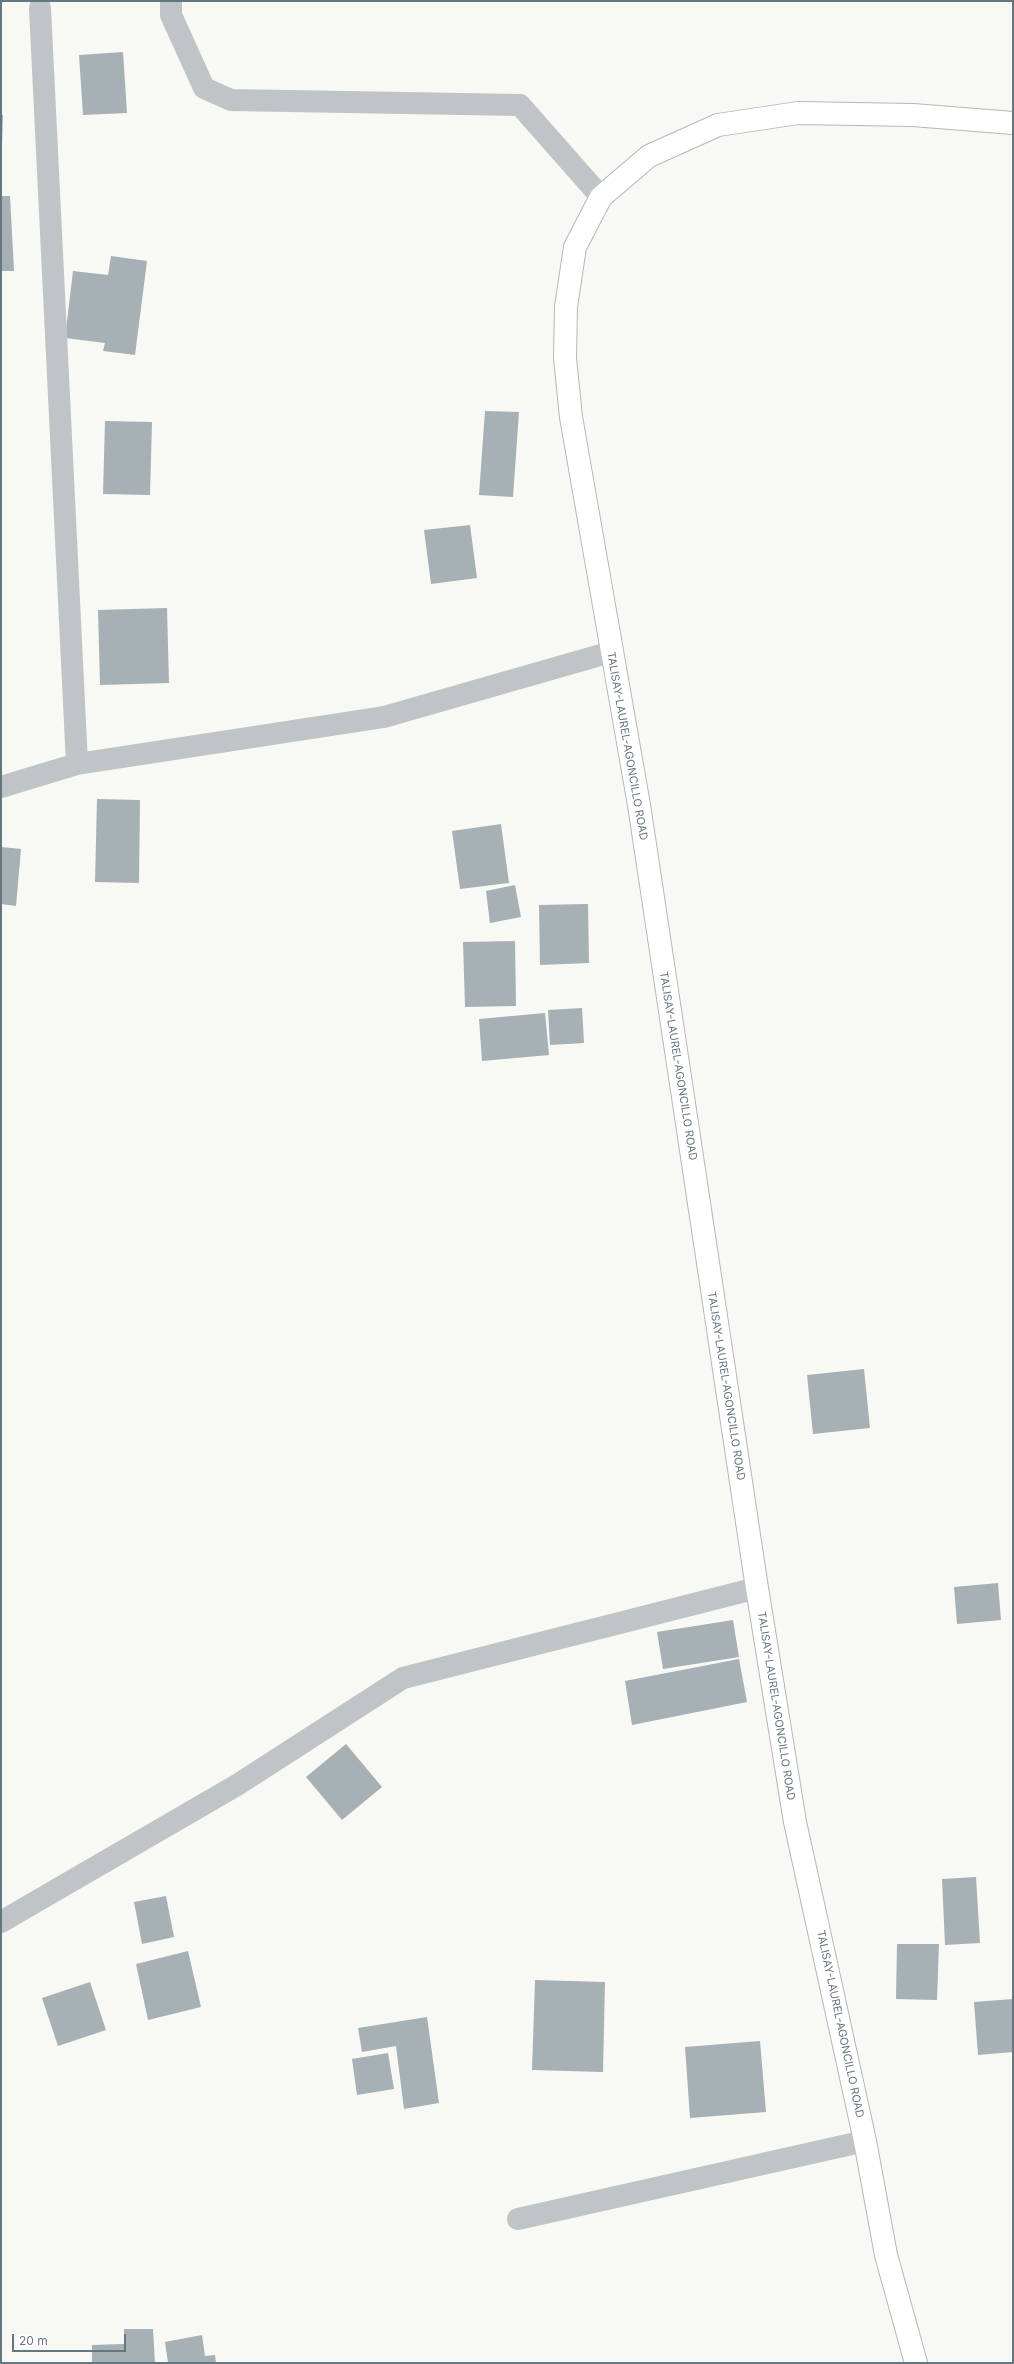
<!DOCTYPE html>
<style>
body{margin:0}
#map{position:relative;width:1014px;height:2364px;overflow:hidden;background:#f8f8f5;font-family:Inter,sans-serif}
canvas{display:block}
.frame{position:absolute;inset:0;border:2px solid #64767f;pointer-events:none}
.scale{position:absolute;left:12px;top:2334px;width:114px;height:18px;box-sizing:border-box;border:2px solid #64767f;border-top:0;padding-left:5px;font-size:12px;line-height:14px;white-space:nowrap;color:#64767f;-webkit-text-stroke:3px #fff;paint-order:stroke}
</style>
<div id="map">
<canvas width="1014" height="2364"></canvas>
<div class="frame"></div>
<div class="scale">20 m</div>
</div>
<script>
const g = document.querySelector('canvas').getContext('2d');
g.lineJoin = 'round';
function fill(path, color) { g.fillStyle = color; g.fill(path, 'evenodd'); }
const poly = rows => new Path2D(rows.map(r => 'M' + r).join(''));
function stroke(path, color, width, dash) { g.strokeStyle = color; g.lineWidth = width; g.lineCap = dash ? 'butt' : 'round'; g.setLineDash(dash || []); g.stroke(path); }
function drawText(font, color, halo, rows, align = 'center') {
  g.font = font + ' Inter,sans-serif'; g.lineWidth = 4; g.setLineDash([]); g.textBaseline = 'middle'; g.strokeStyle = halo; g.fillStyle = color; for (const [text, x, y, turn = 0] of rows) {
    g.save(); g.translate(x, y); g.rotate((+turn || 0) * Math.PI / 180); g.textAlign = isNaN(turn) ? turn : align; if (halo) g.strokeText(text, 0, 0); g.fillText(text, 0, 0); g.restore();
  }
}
fill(poly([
 [123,52,127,113,83,115,79,55],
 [1,115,3,115,2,147,1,147],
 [1,196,10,196,14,271,1,271],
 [111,256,147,261,135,355,103,351,105,343,65,338,73,271,108,275],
 [485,411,519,412,513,497,479,495],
 [105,421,152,422,150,495,103,494],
 [470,525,477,578,431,584,424,530],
 [167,608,169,683,100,685,98,610],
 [97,799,140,800,139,883,95,882],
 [501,824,509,883,460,889,452,831],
 [1,847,21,849,16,906,1,904],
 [515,885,521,917,490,923,486,891],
 [588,904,589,963,540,965,539,905],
 [515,941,516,1006,465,1007,463,942],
 [582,1008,584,1043,550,1045,548,1010],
 [545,1013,549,1055,482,1061,479,1019],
 [864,1369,870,1428,813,1434,807,1375],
 [998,1583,1001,1620,957,1624,954,1587],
 [733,1620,739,1657,663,1669,657,1632],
 [739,1659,747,1702,632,1725,625,1681],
 [346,1744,382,1787,342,1820,306,1777],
 [976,1877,980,1943,945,1945,942,1879],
 [166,1896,174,1937,142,1944,134,1902],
 [897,1944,939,1944,937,2000,896,1999],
 [188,1951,201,2007,148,2020,136,1964],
 [535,1980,605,1982,603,2072,532,2070],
 [90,1982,106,2030,58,2046,42,1998],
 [1013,1999,1013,2052,978,2055,974,2002],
 [427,2017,439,2103,404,2109,396,2046,362,2052,358,2028],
 [760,2041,766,2112,690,2118,685,2047],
 [388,2053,394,2089,357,2095,352,2059],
 [124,2329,153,2329,155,2363,92,2363,92,2345,124,2344],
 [202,2335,205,2356,215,2355,216,2363,168,2363,165,2342]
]), '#a6b0b5');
const secondary = poly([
 [916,2363,886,2255,865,2141,795,1822,757,1588,639,805,571,417,565,358,566,307,575,247,601,197,649,156,718,125,798,113,913,115,1013,123]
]);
stroke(secondary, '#b2b8bc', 24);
stroke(poly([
 [171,1,171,15,204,88,231,100,520,105,601,197],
 [40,8,77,764],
 [1,787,77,764,384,717,611,652],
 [1,1922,237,1785,403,1678,757,1588],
 [518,2219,865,2141]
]), '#bfc4c7', 22);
stroke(secondary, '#fff', 22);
drawText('11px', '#64767f', '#fff', [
 ["TALISAY-LAUREL-AGONCILLO ROAD",627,746,80],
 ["TALISAY-LAUREL-AGONCILLO ROAD",678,1066,81],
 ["TALISAY-LAUREL-AGONCILLO ROAD",726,1386,81],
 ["TALISAY-LAUREL-AGONCILLO ROAD",776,1706,81],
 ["TALISAY-LAUREL-AGONCILLO ROAD",840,2024,78]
]);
</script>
